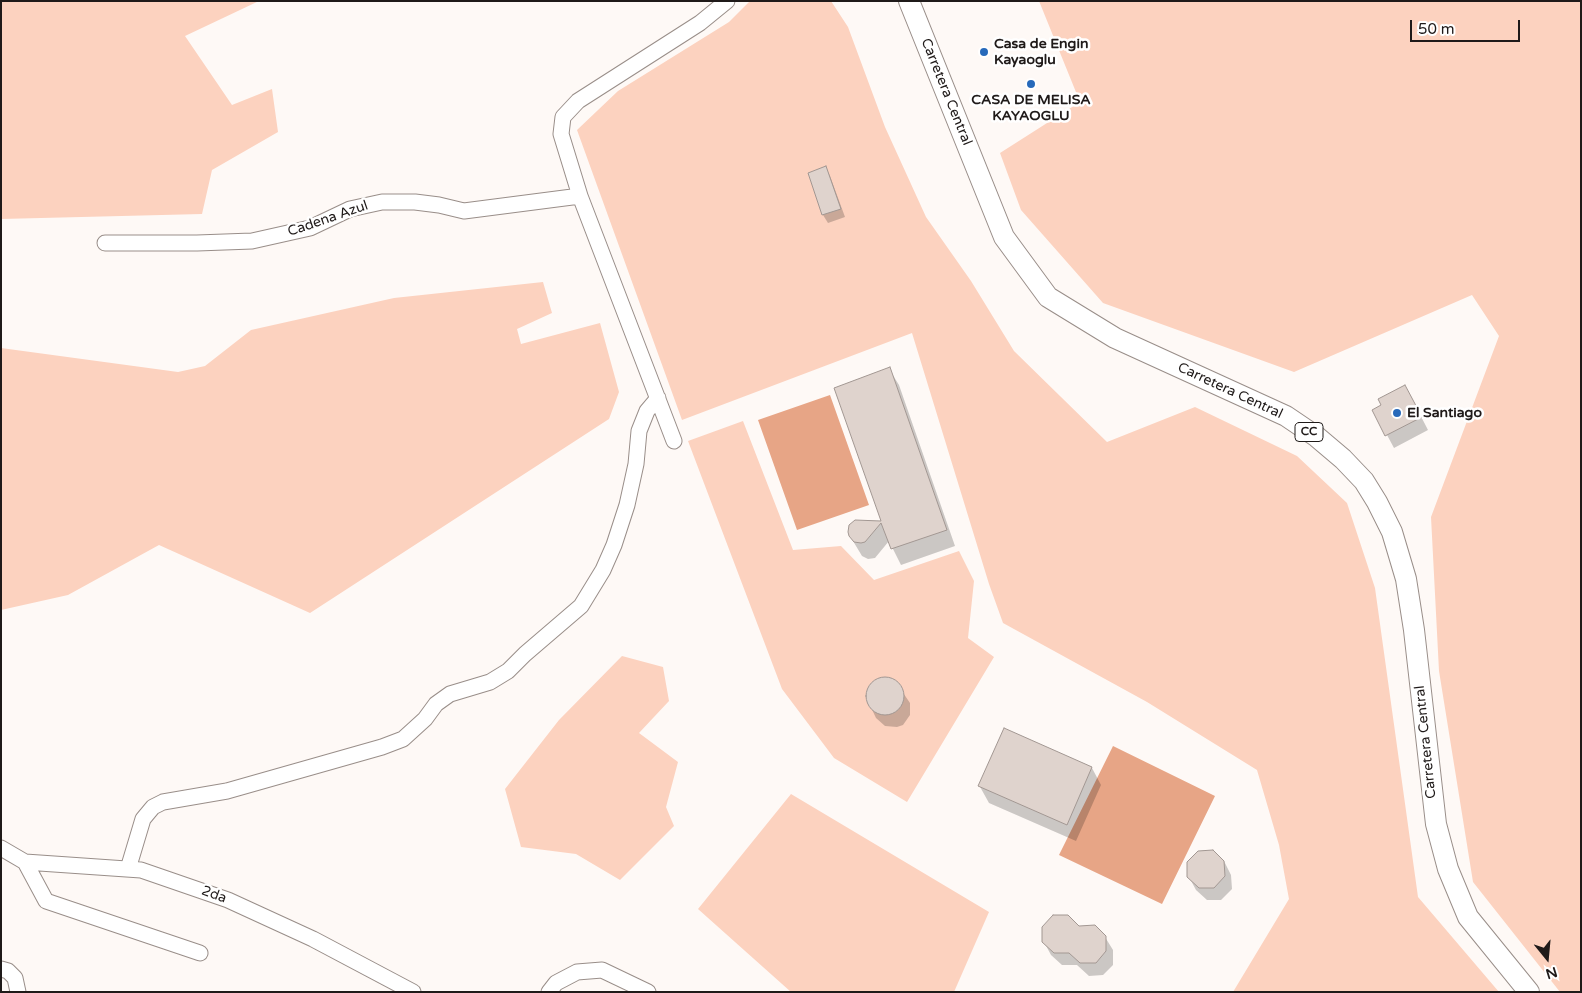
<!DOCTYPE html>
<style>
body{margin:0}
#map{position:relative;width:1582px;height:993px;overflow:hidden;background:#fef9f6;font-family:"Varela Round",sans-serif}
canvas{display:block}
.frame{position:absolute;inset:0;border:2px solid #1f1a19;pointer-events:none}
.north{position:absolute;left:1522px;top:933px;width:50px;height:50px;-webkit-text-stroke:4px #fff;paint-order:stroke;rotate:163deg;font-size:14px;font-weight:700;line-height:20px;text-align:center;color:#1f1a19}
.north::after{content:'';display:block;margin:auto;width:18px;height:22px;background:#1f1a19;clip-path:polygon(50% 0,100% 100%,50% 72%,0 100%)}
.scale{position:absolute;left:1410px;top:20px;width:110px;height:22px;box-sizing:border-box;border:2px solid #1f1a19;border-top:0;padding-left:6px;font-size:15px;line-height:18px;white-space:nowrap;color:#1f1a19;-webkit-text-stroke:4px #fff;paint-order:stroke}
</style>
<div id="map">
<canvas width="1582" height="993"></canvas>
<div class="frame"></div>
<div class="north">N</div>
<div class="scale">50 m</div>
</div>
<script>
const g = document.querySelector('canvas').getContext('2d');
g.lineJoin = 'round';
function fill(path, color) { g.fillStyle = color; g.fill(path, 'evenodd'); }
const poly = rows => new Path2D(rows.map(r => 'M' + r).join(''));
function stroke(path, color, width, dash) { g.strokeStyle = color; g.lineWidth = width; g.lineCap = dash ? 'butt' : 'round'; g.setLineDash(dash || []); g.stroke(path); }
function drawText(font, color, halo, rows, align = 'center') {
  g.font = font + ' "Varela Round",sans-serif'; g.lineWidth = 5; g.setLineDash([]); g.textBaseline = 'middle'; g.strokeStyle = halo; g.fillStyle = color; for (const [text, x, y, turn = 0] of rows) {
    g.save(); g.translate(x, y); g.rotate((+turn || 0) * Math.PI / 180); g.textAlign = isNaN(turn) ? turn : align; if (halo) g.strokeText(text, 0, 0); g.fillText(text, 0, 0); g.restore();
  }
}
fill(poly([
 [1,1,259,1,185,36,232,105,272,89,278,132,212,170,202,214,1,219],
 [750,1,831,1,848,27,885,127,926,217,971,281,1014,351,1107,442,1195,407,1297,456,1347,503,1375,588,1418,897,1499,992,1233,992,1289,899,1279,845,1257,770,1147,702,1003,623,989,584,912,333,682,420,577,130,618,91,729,22],
 [1039,1,1581,1,1581,992,1560,992,1473,882,1439,671,1431,517,1499,336,1472,295,1294,372,1103,303,1021,210,1000,153,1080,102],
 [543,282,552,313,517,329,521,344,600,323,619,392,609,419,310,613,159,545,68,595,1,610,1,348,178,372,205,366,251,330,394,298],
 [743,421,793,550,841,546,874,580,959,551,974,581,968,638,994,657,907,802,834,758,782,689,688,441],
 [622,656,663,667,669,701,639,733,678,762,666,807,674,826,620,880,576,854,521,847,505,789,559,720],
 [791,794,989,912,954,992,791,992,698,909]
]), '#fcd2bf');
fill(poly([
 [830,395,869,505,797,530,758,420],
 [1113,746,1215,796,1162,904,1059,855]
]), '#e7a586');
fill(poly([
 [826,168,830,176,845,217,828,223,823,215,809,173],
 [889,369,899,385,955,546,901,565,889,541,875,558,868,559,862,556,850,536,882,522],
 [1412,399,1428,430,1394,448,1387,435,1383,406],
 [883,678,895,681,910,703,910,715,903,725,897,727,885,726,876,718,867,699,869,687,878,679],
 [1004,729,1092,768,1101,785,1076,841,989,803,979,785],
 [1224,861,1231,875,1232,889,1221,900,1207,900,1196,890,1189,877],
 [1079,927,1105,937,1113,950,1113,965,1103,975,1089,976,1077,965,1062,965,1051,955,1044,942]
]), '#0003');
const building = poly([
 [826,166,841,209,822,215,808,173,826,166],
 [890,367,947,530,891,549,881,523,865,542,861,543,854,542,849,536,848,532,849,525,855,520,881,521,834,388,890,367],
 [1405,385,1422,417,1385,436,1372,410,1381,405,1378,399,1405,385],
 '866 696a19 19 0 1 1 38 0a19 19 0 1 1-38 0Z',
 [1004,728,1092,767,1067,825,978,786,1004,728],
 [1213,850,1224,861,1225,876,1214,888,1199,888,1187,877,1187,862,1198,851,1213,850],
 [1053,915,1068,915,1079,926,1095,925,1106,936,1106,951,1096,963,1080,963,1069,953,1054,953,1042,942,1042,927,1053,915]
]);
fill(building, '#dfd3cd');
stroke(building, '#a29792', 1);
const minor = poly([
 [105,243,197,243,252,241,310,228,350,209,382,202,415,202,439,205,464,211,580,196],
 [674,441,580,196,561,134,563,117,578,101,700,23,727,1],
 [1,848,25,862,141,870,228,900,313,939,413,992],
 [25,862,46,901,200,953],
 [128,869,143,819,153,807,163,802,227,791,382,747,403,739,425,719,436,704,450,694,490,682,508,671,525,654,581,606,603,570,614,545,627,505,636,464,639,431,647,411,658,398],
 [1,969,8,971,15,978,18,992],
 [549,992,556,983,577,972,602,970,648,992]
]);
const major = poly([
 [909,1,1004,237,1048,297,1115,338,1286,416,1317,437,1343,459,1364,481,1377,502,1392,532,1406,579,1414,630,1436,824,1448,869,1468,917,1529,992]
]);
stroke(minor, '#998e89', 17);
stroke(major, '#998e89', 22);
stroke(minor, '#fff', 15);
stroke(major, '#fff', 20);
for (const [x, y, r, color] of [
 [984,52,5,"#2769ba"],
 [1031,84,5,"#2769ba"],
 [1397,413,5,"#2769ba"]
]) { const dot = new Path2D(); dot.arc(x, y, r, 0, 2 * Math.PI); g.fillStyle = color; g.fill(dot); stroke(dot, '#fff', 2); }
for (const [x, y, w] of [
 [1309,432,28]
]) { const box = new Path2D(); box.roundRect(x - w / 2, y - 9.5, w, 19, 4); g.fillStyle = '#fff'; g.fill(box); stroke(box, '#1f1a19', 1); }
drawText('bold 12px', '#1f1a19', null, [
 ["CC",1309,432]
]);
drawText('bold 14px', '#1f1a19', '#fff', [
 ["Casa de Engin",994,44],
 ["Kayaoglu",994,60],
 ["CASA DE MELISA",1031,100,"center"],
 ["KAYAOGLU",1031,116,"center"],
 ["El Santiago",1407,413]
], 'left');
drawText('14px', '#1f1a19', '#fff', [
 ["Carretera Central",946,92,68],
 ["Cadena Azul",328,219,-19],
 ["Carretera Central",1230,391,25],
 ["Carretera Central",1426,742,-96],
 ["2da",214,895,20]
]);
</script>
